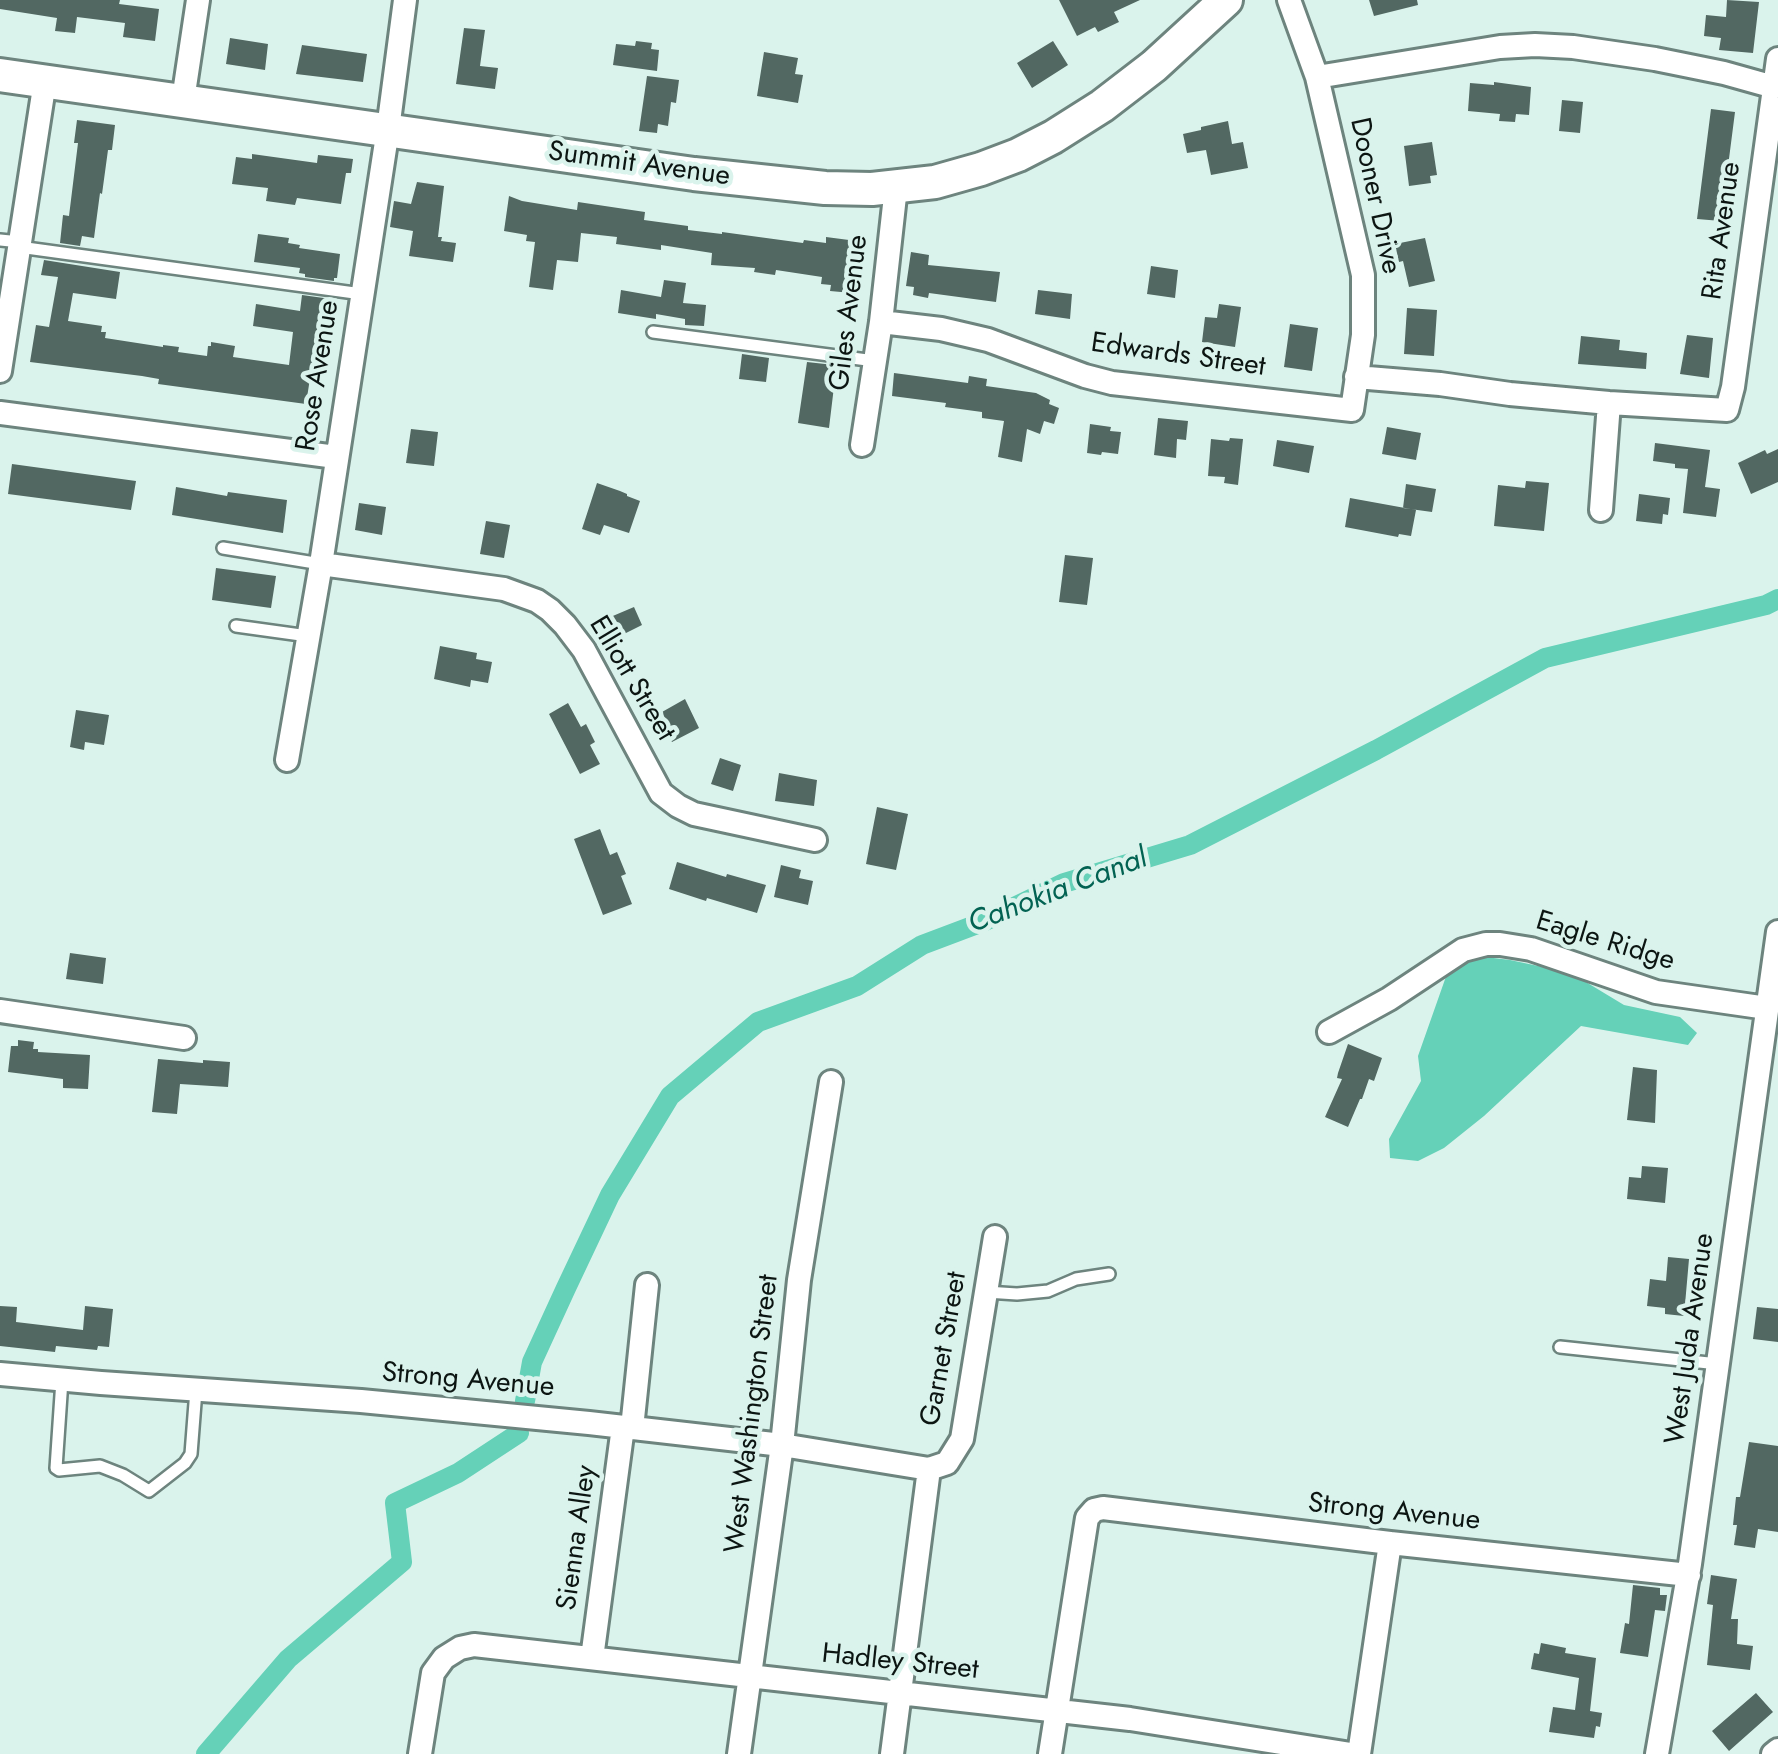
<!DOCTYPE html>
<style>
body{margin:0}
canvas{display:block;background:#daf3ec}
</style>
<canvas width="1778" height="1754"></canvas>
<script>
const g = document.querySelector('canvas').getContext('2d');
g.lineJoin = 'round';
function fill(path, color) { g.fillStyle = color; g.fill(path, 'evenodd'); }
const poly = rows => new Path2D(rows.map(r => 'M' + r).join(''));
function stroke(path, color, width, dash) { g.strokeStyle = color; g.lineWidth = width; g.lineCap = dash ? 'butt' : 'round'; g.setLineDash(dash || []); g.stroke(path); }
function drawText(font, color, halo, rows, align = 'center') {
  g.font = font + ' Jost,sans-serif'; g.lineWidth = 9; g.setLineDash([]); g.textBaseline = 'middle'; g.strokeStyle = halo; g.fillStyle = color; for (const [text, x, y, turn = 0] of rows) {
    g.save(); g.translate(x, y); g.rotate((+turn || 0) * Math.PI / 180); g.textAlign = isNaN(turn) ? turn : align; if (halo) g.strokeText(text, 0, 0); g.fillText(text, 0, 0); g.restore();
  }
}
fill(poly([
 [1477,956,1510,960,1571,973,1624,1005,1680,1017,1697,1033,1688,1045,1581,1026,1484,1116,1444,1148,1418,1161,1390,1158,1389,1139,1421,1081,1418,1056,1449,968]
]), '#65d1b8');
stroke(poly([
 [525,1401,532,1362,566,1288,610,1195,670,1096,758,1022,857,986,922,945,983,922,1064,883,1190,845,1376,750,1545,658,1766,605,1778,599],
 [206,1754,288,1659,402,1562,395,1503,458,1473,519,1433]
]), '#65d1b8', 20);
fill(poly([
 [0,0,120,0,119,4,159,9,155,41,123,37,125,23,77,17,75,33,55,31,57,18,0,9],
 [1059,0,1140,0,1114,12,1119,22,1098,32,1095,27,1077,36],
 [1369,0,1417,0,1418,5,1374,16],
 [1727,0,1759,2,1753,53,1719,50,1721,38,1704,36,1706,15,1726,17],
 [464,28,485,30,480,66,498,68,495,89,456,84],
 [230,38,268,44,265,70,226,64],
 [636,41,652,43,651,49,659,50,657,71,613,65,616,44,635,46],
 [1053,41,1068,65,1032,88,1017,63],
 [302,45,367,54,363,82,296,74],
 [764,52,798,58,795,74,803,75,798,103,757,96],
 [647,76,679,80,676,103,671,102,668,126,658,124,657,133,639,131],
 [1494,82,1531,87,1529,115,1516,114,1515,122,1499,121,1500,114,1468,111,1470,83,1494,85],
 [1562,100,1583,102,1580,133,1559,131],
 [1711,109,1735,112,1721,221,1697,219],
 [77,120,115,125,112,150,108,150,102,194,100,193,94,238,82,236,80,246,60,243,63,215,69,216,78,143,74,143],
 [1228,121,1232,144,1243,142,1248,168,1211,175,1206,150,1187,153,1183,134,1201,130,1201,127],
 [1432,142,1437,175,1430,176,1431,183,1409,186,1404,146],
 [252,154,317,163,318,155,353,159,351,173,346,173,341,204,297,198,295,205,266,201,268,188,232,184,236,157,252,159],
 [417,182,444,186,438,237,442,237,441,241,456,243,453,262,409,256,413,231,390,227,394,201,411,204],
 [509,196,522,201,577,210,578,202,645,212,644,220,688,226,688,230,722,234,722,232,803,243,804,240,826,243,826,237,849,240,848,245,857,246,852,293,830,291,831,285,821,284,822,277,776,270,775,275,754,272,755,268,711,265,712,253,661,245,661,250,616,244,617,237,581,233,578,262,557,260,553,290,529,287,535,242,526,241,527,235,504,231],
 [258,234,289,238,288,243,300,245,299,248,340,254,337,278,334,278,334,281,305,277,305,274,299,273,300,268,254,262],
 [1425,238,1435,281,1409,287,1403,261,1399,262,1395,244],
 [911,252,929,255,928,265,1000,272,996,302,929,293,928,298,913,295,914,287,906,286],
 [44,260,120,272,116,299,73,293,68,321,102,326,101,332,106,332,105,338,163,347,163,345,179,347,178,352,207,356,208,346,211,346,211,342,235,346,233,357,289,365,293,332,253,326,256,304,300,311,302,295,331,299,328,325,320,324,320,327,318,327,306,404,158,384,159,379,142,376,30,362,36,325,49,327,58,277,41,275],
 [1151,266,1178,270,1175,298,1147,294],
 [664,280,686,283,683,303,706,305,704,326,685,325,685,319,656,314,656,319,618,313,621,290,661,297],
 [1038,290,1072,294,1070,319,1035,314],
 [1219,304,1241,307,1235,347,1202,342,1205,317,1217,318],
 [1407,308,1437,310,1434,356,1404,354],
 [1290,324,1318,328,1312,371,1284,367],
 [1687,335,1713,338,1709,378,1680,374],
 [1581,336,1620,340,1619,350,1647,353,1646,369,1578,364],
 [742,354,769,358,766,382,739,379],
 [807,362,834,365,833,370,836,370,829,428,798,423],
 [894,373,968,383,969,376,987,379,986,386,1036,393,1050,400,1049,404,1059,408,1054,424,1044,421,1040,434,1027,429,1022,462,998,457,1004,421,982,418,982,412,945,407,946,403,892,396],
 [1158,418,1188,421,1186,440,1177,439,1176,458,1154,455],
 [1090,424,1111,427,1110,431,1121,432,1118,454,1102,452,1101,455,1087,453],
 [1387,427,1421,433,1416,460,1382,454],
 [411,429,438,432,434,466,406,463],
 [1230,438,1243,439,1238,485,1224,483,1225,477,1208,476,1211,439,1229,441],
 [1277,440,1314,446,1309,473,1273,466],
 [1655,443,1710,450,1705,487,1720,489,1716,517,1683,513,1688,469,1675,468,1675,464,1653,461],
 [1778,449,1778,482,1751,494,1738,463,1765,450,1767,454],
 [12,464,136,481,131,510,8,494],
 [1526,481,1549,483,1544,531,1494,526,1498,485,1525,488],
 [597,483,620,491,627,494,627,496,640,501,629,533,604,525,600,535,582,529],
 [1406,484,1436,489,1432,512,1403,508],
 [176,487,227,496,228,492,287,500,283,533,172,515],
 [1639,494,1670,498,1668,515,1663,514,1662,524,1636,521],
 [1350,498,1416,510,1411,536,1399,534,1398,537,1345,527],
 [359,503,386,507,382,535,355,530],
 [486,521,510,525,504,558,480,554],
 [1065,555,1093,558,1087,605,1059,602],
 [216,568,276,576,271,608,212,600],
 [634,607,642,625,610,641,601,621],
 [440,646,477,653,476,659,492,662,488,683,471,680,470,687,434,679],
 [685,699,699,728,672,742,663,724,667,722,662,712],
 [568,703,581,727,586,724,595,742,590,745,600,764,580,774,549,714],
 [76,710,109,715,104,745,85,742,84,750,70,747],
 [720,758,741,765,733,791,711,784],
 [779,773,817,780,814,806,775,801],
 [877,807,908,814,896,870,866,864],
 [600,829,610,855,617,852,626,874,621,876,632,904,603,915,574,839],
 [677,862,726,877,727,874,766,885,757,913,707,898,706,901,669,889],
 [781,865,801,870,799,878,813,881,808,905,774,897],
 [70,953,106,958,103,984,66,979],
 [18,1040,34,1042,33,1049,38,1049,38,1052,90,1055,88,1089,63,1088,63,1079,8,1072,11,1046,18,1046],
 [1348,1044,1382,1058,1374,1081,1369,1079,1362,1099,1360,1099,1348,1127,1325,1117,1342,1079,1337,1078,1338,1073],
 [158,1059,203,1063,203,1060,230,1062,228,1087,180,1084,177,1114,152,1112],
 [1633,1067,1657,1070,1655,1123,1627,1120],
 [1642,1166,1668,1168,1665,1203,1627,1199,1629,1177,1641,1178],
 [1668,1257,1689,1259,1684,1316,1665,1314,1665,1308,1647,1306,1650,1279,1666,1281],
 [0,1306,17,1307,16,1322,83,1330,85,1306,113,1309,109,1347,98,1346,97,1350,56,1346,55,1352,0,1346],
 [1757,1307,1778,1309,1778,1342,1753,1339],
 [1749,1442,1778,1446,1778,1532,1758,1529,1755,1548,1734,1545,1737,1525,1733,1525,1736,1497,1740,1497],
 [1711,1575,1737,1579,1731,1619,1738,1619,1737,1644,1753,1646,1750,1670,1707,1665,1713,1605,1707,1604],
 [1633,1585,1660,1588,1660,1595,1667,1595,1665,1611,1655,1610,1648,1657,1620,1653,1625,1623,1629,1624],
 [1541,1643,1566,1648,1565,1653,1596,1658,1590,1711,1602,1713,1600,1727,1596,1726,1594,1738,1549,1732,1553,1707,1575,1710,1579,1678,1531,1669,1534,1653,1539,1654],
 [1756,1693,1773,1712,1729,1751,1712,1731]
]), '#526862');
const lane = poly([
 [0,240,20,242],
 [19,247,362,294],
 [653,332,875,361],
 [223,548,321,564],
 [236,626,308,636],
 [986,1292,1017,1294,1048,1291,1076,1279,1109,1274],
 [1560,1347,1718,1364],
 [62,1380,56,1468,59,1470,100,1466,123,1475,149,1491,185,1463,191,1454,196,1390]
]);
const street = poly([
 [1317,77,1500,47,1535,45,1573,47,1655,59,1724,73,1774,87],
 [183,100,198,0],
 [881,322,941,329,988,340,1085,376,1112,383,1352,410,1363,335,1363,275,1317,77,1289,0],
 [0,371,45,81],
 [1356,377,1440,384,1510,394,1609,403,1727,410,1733,387,1778,59],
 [0,413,336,457],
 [862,445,881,322,896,187],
 [1601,510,1609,403],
 [321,564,504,589,537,601,550,610,565,625,584,650,661,793,678,806,694,814,815,840],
 [287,760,321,564,388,129,405,0],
 [0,1011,184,1038],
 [1329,1032,1389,999,1463,950,1486,944,1500,944,1531,949,1656,992,1767,1008],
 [0,1374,101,1383,361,1401,589,1423,782,1445,929,1469],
 [632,1428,647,1285],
 [592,1658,623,1427],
 [420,1754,433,1673,444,1658,460,1648,474,1645,1130,1719,1351,1754],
 [739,1754,782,1445,799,1280,831,1082],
 [892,1754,929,1469,947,1463,962,1439,995,1237],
 [1050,1754,1087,1518,1094,1510,1103,1508,1390,1543,1689,1575],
 [1359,1754,1390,1543],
 [1657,1754,1690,1564,1778,932],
 [1773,1754,1778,1750]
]);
const secondary = poly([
 [0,75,694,174,825,188,872,189,935,182,981,169,1018,155,1053,137,1102,106,1154,66,1226,0]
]);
stroke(lane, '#6d847e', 16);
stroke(street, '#6d847e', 28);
stroke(secondary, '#6d847e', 38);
stroke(lane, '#fff', 11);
stroke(street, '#fff', 22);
stroke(secondary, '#fff', 32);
drawText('28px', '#0c1512', '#daf3ec', [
 ["Summit Avenue",639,165,8],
 ["Dooner Drive",1374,196,78],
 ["Rita Avenue",1723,231,-82],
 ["Giles Avenue",850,313,-83],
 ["Edwards Street",1178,356,8],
 ["Rose Avenue",319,376,-81],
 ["Elliott Street",631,679,59],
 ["Eagle Ridge",1605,942,17],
 ["West Juda Avenue",1691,1339,-82],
 ["Garnet Street",945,1349,-80],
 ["Strong Avenue",468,1381,5],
 ["West Washington Street",753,1414,-83],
 ["Strong Avenue",1394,1513,6],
 ["Sienna Alley",578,1538,-82],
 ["Hadley Street",900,1663,6]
]);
drawText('italic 30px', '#026252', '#daf3ec', [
 ["Cahokia Canal",1058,892,-21]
]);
</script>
